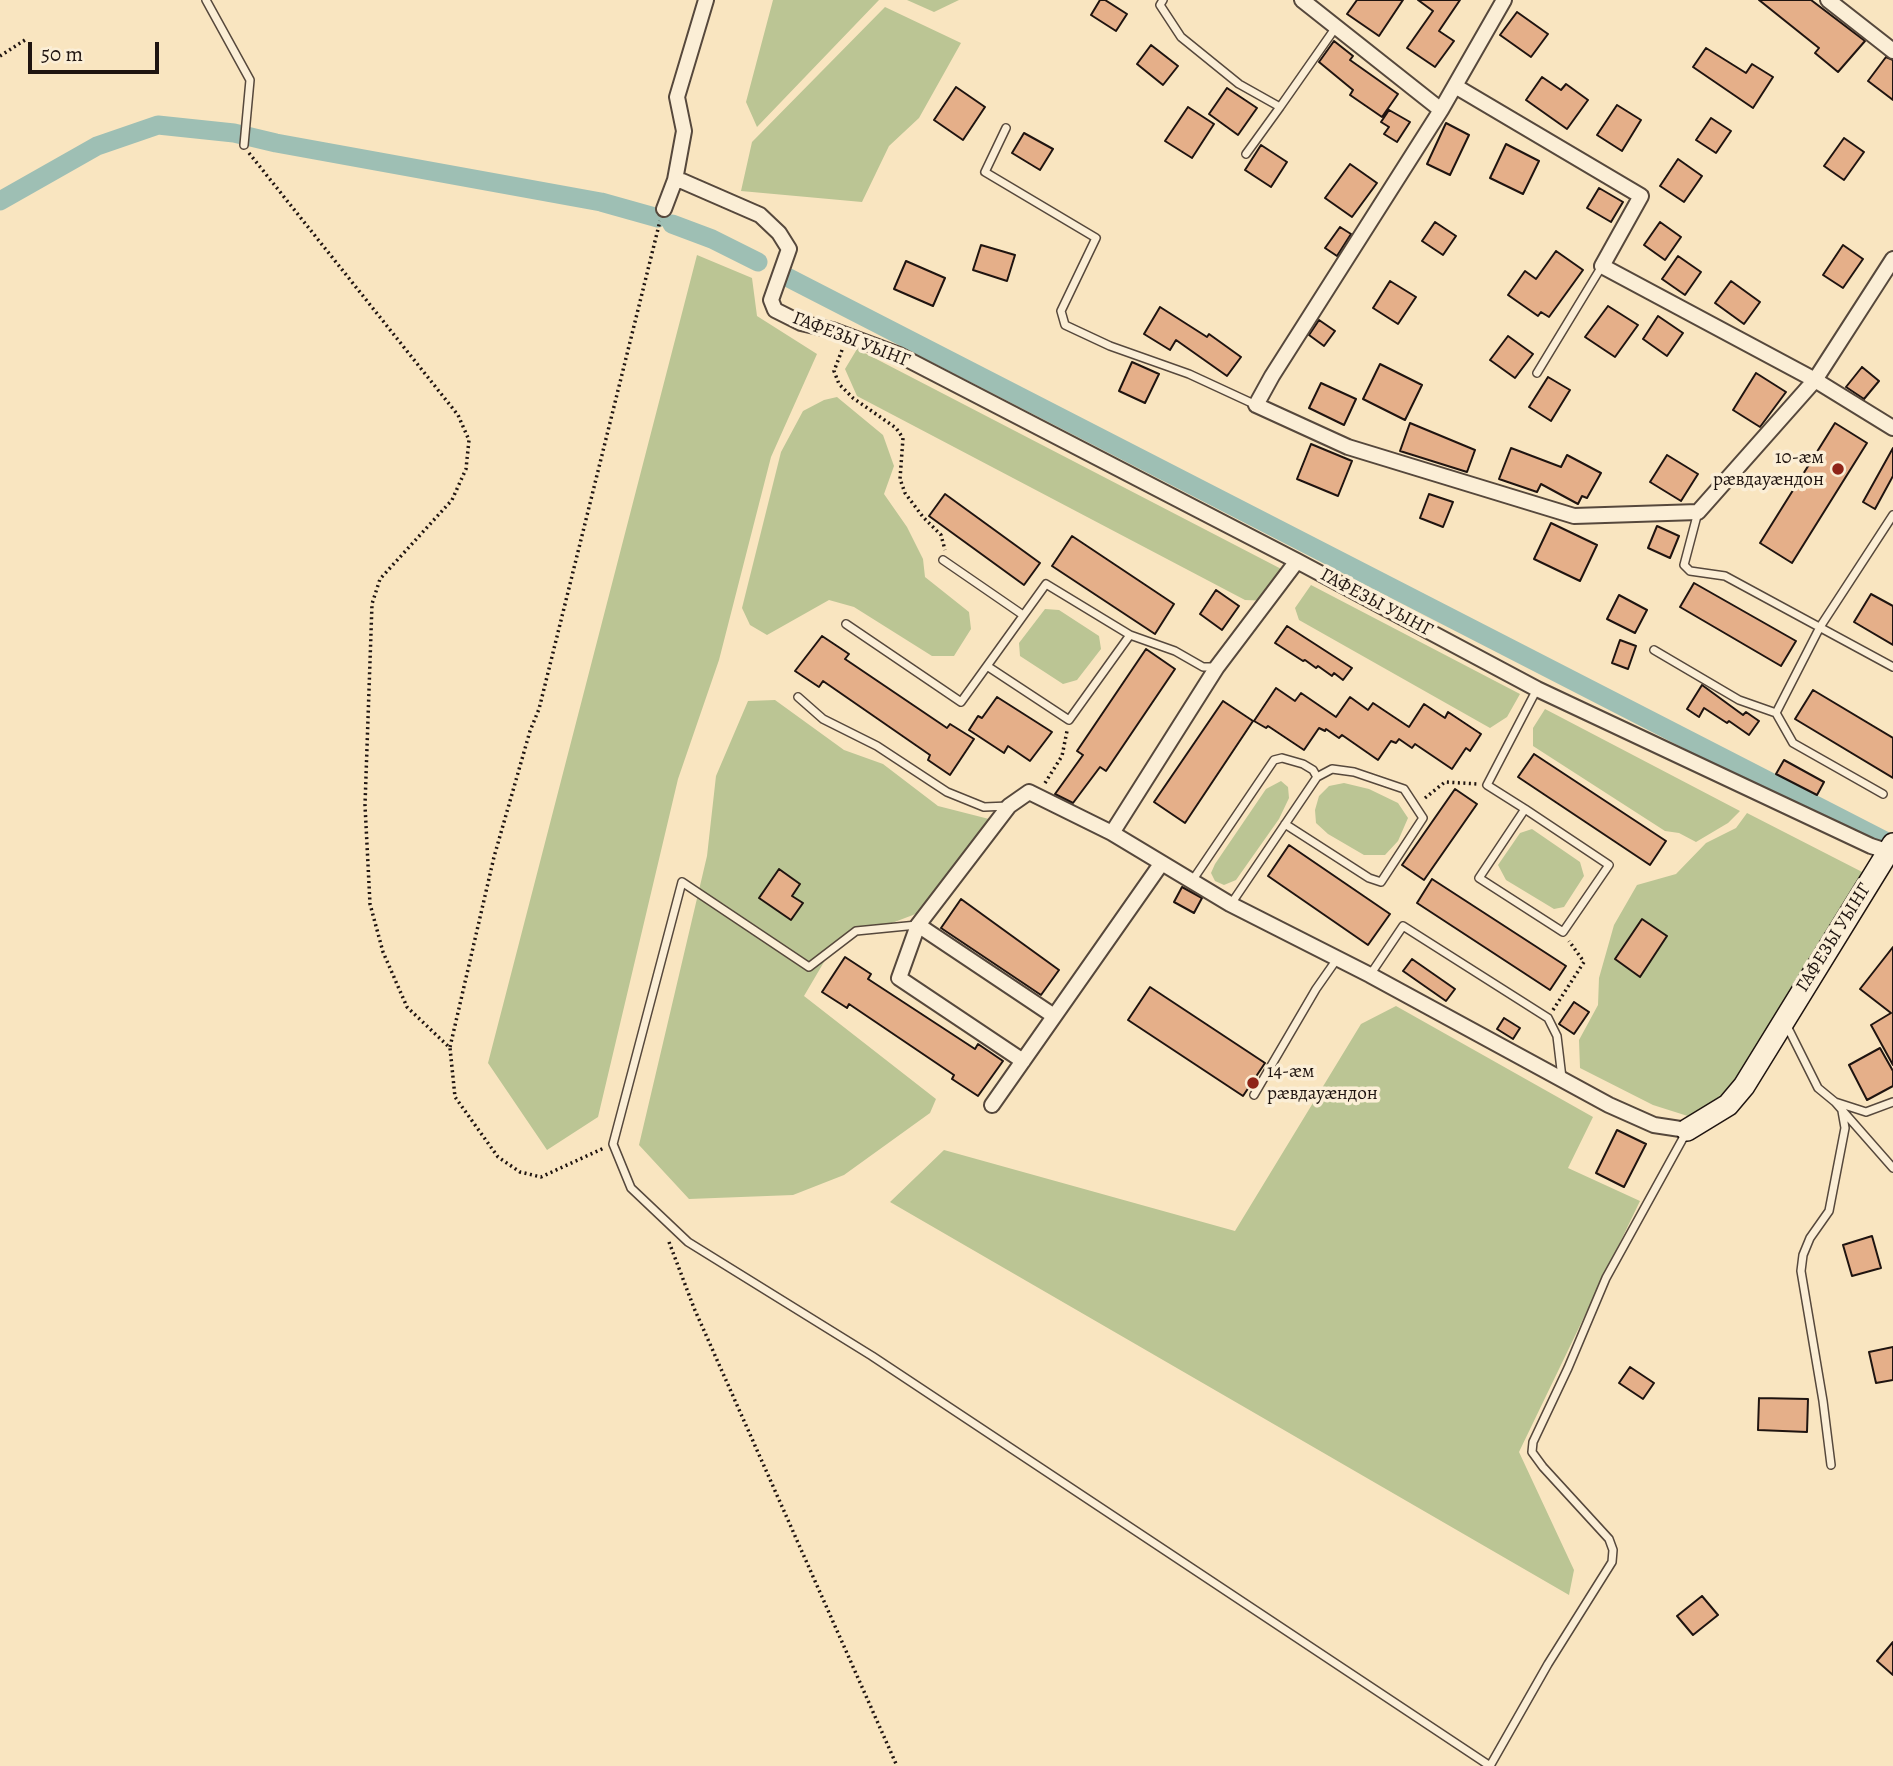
<!DOCTYPE html>
<meta charset="utf-8">
<style>
body{margin:0}
#map{position:relative;width:1893px;height:1766px;overflow:hidden;background:#f9e5c0;font-family:Alegreya,serif}
canvas{display:block}
.scale{position:absolute;left:28px;top:42px;width:131px;height:32px;box-sizing:border-box;border:4px solid #1f1410;border-top:0;padding-left:9px;font-size:21px;line-height:24px;white-space:nowrap;color:#1f1410;-webkit-text-stroke:5px #fbeed6;paint-order:stroke}
</style>
<div id="map">
<canvas width="1893" height="1766"></canvas>
<div class="scale">50 m</div>
</div>
<script>
const g = document.querySelector('canvas').getContext('2d');
g.lineJoin = 'round';
function fill(path, color) { g.fillStyle = color; g.fill(path, 'evenodd'); }
const poly = rows => new Path2D(rows.map(r => 'M' + r).join(''));
function stroke(path, color, width, dash) { g.strokeStyle = color; g.lineWidth = width; g.lineCap = dash ? 'butt' : 'round'; g.setLineDash(dash || []); g.stroke(path); }
function drawText(font, color, halo, rows, align = 'center') {
  g.font = font + ' Alegreya,serif'; g.lineWidth = 7; g.setLineDash([]); g.textBaseline = 'middle'; g.strokeStyle = halo; g.fillStyle = color; for (const [text, x, y, turn = 0] of rows) {
    g.save(); g.translate(x, y); g.rotate((+turn || 0) * Math.PI / 180); g.textAlign = isNaN(turn) ? turn : align; if (halo) g.strokeText(text, 0, 0); g.fillText(text, 0, 0); g.restore();
  }
}
fill(poly([
 [773,0,879,0,757,127,746,102],
 [907,0,959,0,934,12],
 [885,7,961,43,919,118,889,146,862,202,741,191,752,142],
 [697,255,752,278,757,316,817,354,771,457,719,660,678,779,598,1117,547,1150,488,1063],
 [857,349,1289,573,1270,601,1245,600,857,396,845,369],
 [837,397,883,435,894,466,884,494,907,527,923,559,925,577,969,612,971,629,954,656,932,656,854,607,829,600,767,635,750,625,742,608,781,452,803,411,824,400],
 [1311,585,1520,694,1507,717,1490,728,1299,620,1295,608],
 [1045,609,1059,610,1099,636,1101,649,1077,680,1063,684,1020,656,1019,643],
 [775,700,844,750,883,764,938,806,989,819,989,833,934,907,834,945,804,996,936,1099,930,1113,844,1175,793,1195,689,1199,639,1145,707,856,716,776,748,701],
 [1545,709,1740,811,1728,823,1696,842,1679,833,1665,831,1533,746,1533,728],
 [1281,781,1288,787,1289,798,1279,819,1236,880,1224,885,1215,881,1211,873,1215,864,1266,789],
 [1344,783,1369,789,1398,803,1408,818,1398,841,1385,855,1364,855,1328,834,1316,823,1315,810,1319,796,1329,786],
 [1747,813,1870,876,1750,1093,1694,1118,1653,1105,1580,1068,1579,1040,1598,1005,1599,978,1614,925,1637,885,1676,874,1706,843,1736,828],
 [1532,829,1580,862,1584,876,1564,907,1554,909,1506,880,1498,865,1520,833],
 [1396,1006,1593,1117,1568,1168,1640,1201,1519,1452,1574,1570,1569,1595,890,1202,944,1150,1235,1231,1361,1024]
]), '#bbc594');
stroke(poly([
 [0,201,97,146,158,125,234,133,276,143,601,202,658,218],
 [672,224,712,239,758,262],
 [783,275,1885,841]
]), '#9ebfb4', 19);
const building = poly([
 [1100,0,1105,0,1127,14,1116,31,1091,15,1100,0],
 [1357,0,1403,0,1379,36,1347,14,1357,0],
 [1418,0,1460,0,1439,31,1454,41,1435,67,1407,48,1433,11,1418,0],
 [1759,0,1811,0,1865,41,1838,72,1815,53,1819,48,1759,0],
 [1517,12,1548,34,1531,57,1500,35,1517,12],
 [1334,41,1353,56,1350,60,1398,94,1382,117,1350,95,1353,90,1319,62,1334,41],
 [1151,45,1178,66,1163,85,1137,64,1151,45],
 [1706,48,1746,73,1752,64,1773,77,1753,108,1693,67,1706,48],
 [1886,57,1893,60,1893,100,1868,81,1886,57],
 [1542,77,1561,90,1566,84,1588,100,1567,129,1526,100,1542,77],
 [956,87,985,107,963,140,934,120,956,87],
 [1227,88,1257,108,1238,135,1209,114,1227,88],
 [1617,105,1641,120,1622,151,1597,135,1617,105],
 [1188,107,1214,124,1192,158,1165,141,1188,107],
 [1389,110,1410,122,1397,142,1384,134,1389,127,1381,122,1389,110],
 [1711,118,1731,131,1716,153,1696,140,1711,118],
 [1446,123,1469,135,1450,175,1427,164,1446,123],
 [1024,133,1053,149,1040,170,1012,153,1024,133],
 [1844,138,1864,152,1844,180,1824,166,1844,138],
 [1506,144,1539,161,1523,194,1490,178,1506,144],
 [1261,145,1287,162,1271,187,1245,170,1261,145],
 [1678,159,1702,176,1684,202,1660,186,1678,159],
 [1350,164,1377,183,1352,217,1325,198,1350,164],
 [1599,188,1623,202,1611,222,1587,208,1599,188],
 [1435,222,1456,236,1443,255,1422,241,1435,222],
 [1660,222,1681,237,1665,260,1644,245,1660,222],
 [1340,227,1351,234,1337,256,1325,248,1340,227],
 [981,245,1015,255,1007,281,973,270,981,245],
 [1843,245,1863,259,1843,288,1823,275,1843,245],
 [1556,251,1583,270,1549,317,1541,312,1538,316,1508,295,1525,271,1536,279,1556,251],
 [1678,256,1701,272,1685,295,1662,279,1678,256],
 [906,261,945,278,933,306,894,289,906,261],
 [1390,281,1416,297,1398,324,1373,308,1390,281],
 [1731,281,1760,302,1744,324,1715,303,1731,281],
 [1608,306,1638,325,1615,357,1585,337,1608,306],
 [1160,307,1207,337,1209,334,1241,357,1227,376,1176,340,1170,350,1144,334,1160,307],
 [1658,316,1683,333,1667,356,1643,339,1658,316],
 [1319,320,1335,331,1324,346,1309,335,1319,320],
 [1508,336,1533,354,1515,378,1490,360,1508,336],
 [1132,362,1159,374,1145,403,1119,391,1132,362],
 [1380,364,1422,385,1405,420,1363,399,1380,364],
 [1862,367,1879,381,1864,399,1846,387,1862,367],
 [1756,373,1786,392,1760,427,1733,410,1756,373],
 [1548,377,1570,390,1551,421,1529,407,1548,377],
 [1321,383,1356,399,1344,425,1309,408,1321,383],
 [1410,423,1475,450,1467,472,1400,451,1410,423],
 [1835,423,1867,443,1792,563,1760,543,1835,423],
 [1311,444,1352,461,1338,496,1297,479,1311,444],
 [1511,448,1561,467,1567,455,1601,473,1587,498,1582,496,1578,504,1541,484,1537,492,1499,479,1511,448],
 [1893,448,1893,476,1875,509,1863,502,1893,448],
 [1667,455,1698,474,1681,501,1650,482,1667,455],
 [945,494,1040,563,1024,585,929,516,945,494],
 [1429,494,1453,502,1443,527,1420,518,1429,494],
 [1551,523,1597,545,1580,581,1534,559,1551,523],
 [1657,526,1679,536,1670,558,1648,548,1657,526],
 [1072,536,1174,604,1155,634,1052,566,1072,536],
 [1694,583,1796,641,1781,666,1680,607,1694,583],
 [1216,590,1239,606,1222,630,1200,614,1216,590],
 [1871,594,1893,606,1893,645,1854,622,1871,594],
 [1619,595,1647,610,1635,633,1607,619,1619,595],
 [1287,626,1352,668,1343,680,1334,673,1332,676,1318,666,1316,668,1305,660,1303,661,1275,643,1287,626],
 [822,636,849,654,845,659,947,728,950,724,974,739,950,775,928,760,930,755,823,681,819,687,795,671,822,636],
 [1620,640,1636,646,1628,669,1612,663,1620,640],
 [1146,649,1175,669,1106,771,1100,767,1073,803,1055,794,1083,755,1077,751,1146,649],
 [1702,685,1743,715,1746,712,1759,721,1749,735,1729,721,1727,723,1704,708,1699,717,1687,709,1702,685],
 [1276,688,1295,701,1301,693,1336,717,1350,697,1368,710,1373,703,1409,727,1424,704,1445,718,1448,712,1481,734,1470,751,1466,748,1452,769,1415,744,1412,748,1399,739,1396,743,1391,741,1378,760,1342,735,1339,738,1326,729,1325,731,1319,728,1304,750,1268,726,1266,728,1254,721,1276,688],
 [1813,690,1893,738,1893,778,1795,719,1813,690],
 [997,697,1052,732,1030,761,1008,746,1004,753,969,730,978,716,982,718,997,697],
 [1223,701,1253,721,1185,823,1154,802,1223,701],
 [1534,754,1666,841,1650,865,1518,777,1534,754],
 [1784,760,1824,782,1817,795,1776,774,1784,760],
 [1455,789,1477,804,1424,880,1402,865,1455,789],
 [1289,845,1390,914,1368,945,1268,876,1289,845],
 [779,869,800,884,792,896,803,903,791,920,759,898,779,869],
 [1432,879,1566,966,1550,990,1417,903,1432,879],
 [1182,887,1202,898,1194,913,1174,902,1182,887],
 [961,899,1059,970,1041,995,941,928,961,899],
 [1642,919,1667,936,1640,977,1615,959,1642,919],
 [1893,947,1893,1065,1871,1025,1891,1013,1860,989,1893,947],
 [845,957,871,974,868,979,975,1049,978,1044,1003,1061,978,1096,952,1079,954,1075,849,1004,847,1008,822,992,845,957],
 [1412,959,1455,989,1446,1001,1403,971,1412,959],
 [1150,987,1265,1063,1243,1096,1128,1020,1150,987],
 [1574,1002,1589,1012,1574,1034,1559,1024,1574,1002],
 [1504,1018,1520,1028,1513,1039,1497,1029,1504,1018],
 [1880,1048,1893,1071,1893,1086,1867,1100,1849,1065,1880,1048],
 [1617,1130,1646,1144,1624,1187,1596,1173,1617,1130],
 [1872,1236,1881,1268,1852,1276,1843,1245,1872,1236],
 [1893,1347,1893,1380,1876,1383,1869,1352,1893,1347],
 [1630,1367,1654,1383,1643,1399,1619,1383,1630,1367],
 [1759,1398,1808,1399,1807,1432,1758,1430,1759,1398],
 [1702,1596,1718,1615,1693,1635,1677,1616,1702,1596],
 [1893,1642,1893,1675,1877,1661,1893,1642]
]);
fill(building, '#e5af89');
stroke(building, '#1f1410', 2);
const lane = poly([
 [206,0,250,80,244,145],
 [1163,0,1160,5,1181,37,1239,84,1280,107,1336,27],
 [1006,128,985,172,1096,238,1061,311,1065,325,1110,346,1189,374,1256,405],
 [1246,154,1280,107],
 [1537,373,1602,266],
 [1698,512,1684,565,1690,571,1725,576,1893,667],
 [943,560,1023,615],
 [846,624,961,702,1046,584,1130,635,1175,651,1203,667,1217,667],
 [1654,650,1739,700,1776,713],
 [987,666,1069,720,1130,635],
 [798,697,823,719,877,746,947,792,984,807,1009,806],
 [1883,794,1793,743,1776,713,1820,627,1893,515],
 [1525,809,1479,878,1563,932,1609,865,1525,809,1487,785,1537,689],
 [1192,881,1274,760,1282,758,1303,764,1313,770,1317,777],
 [1231,904,1317,777,1332,769,1354,772,1404,789,1423,818,1381,882,1369,878,1285,824],
 [917,925,856,931,809,967,682,882,613,1144,631,1188,688,1242,872,1356,1490,1766],
 [1370,975,1403,926,1548,1018,1557,1036,1562,1078],
 [1787,1026,1818,1088,1835,1102,1893,1168],
 [1254,1095,1316,989,1337,959],
 [1835,1102,1866,1112,1893,1102],
 [1831,1465,1823,1401,1801,1271,1803,1255,1810,1238,1829,1211,1845,1128,1842,1111],
 [1490,1766,1548,1664,1612,1562,1613,1550,1609,1539,1543,1467,1532,1452,1533,1442,1568,1368,1606,1278,1687,1131]
]);
const street = poly([
 [1302,0,1441,110],
 [1504,0,1441,110,1272,376,1256,405,1348,447,1574,516,1698,512,1815,380,1893,259],
 [1828,0,1893,51],
 [1455,86,1641,196,1602,266,1815,380,1893,428],
 [675,180,684,131,677,97,706,0],
 [664,209,675,180,682,181,760,215,779,233,789,249,771,300,775,310,801,323,832,330,899,355,1297,561,1537,689,1871,846,1893,853],
 [1112,833,1217,667,1297,561],
 [918,925,1054,1016],
 [1023,1061,899,978,918,925,1009,806,1029,792,1112,833,1230,904,1370,975,1609,1105,1654,1125,1687,1130],
 [992,1105,1161,864]
]);
const secondary = poly([
 [1687,1130,1728,1105,1744,1086,1893,844]
]);
stroke(lane, '#56483c', 10);
stroke(street, '#56483c', 18);
stroke(secondary, '#1f1410', 24);
stroke(poly([
 [0,56,25,40],
 [249,153,458,415,469,440,466,469,452,500,380,579,372,604,365,805,370,904,383,952,407,1007,450,1048,455,1097,498,1157,520,1172,541,1177,604,1148],
 [842,350,834,371,839,384,853,398,896,428,903,438,900,479,905,493,923,517,941,535,945,550],
 [1045,783,1062,756,1067,731],
 [1425,798,1445,782,1478,784],
 [1553,1010,1584,962,1569,941],
 [450,1047,494,857,530,731,539,709,660,221],
 [669,1242,694,1308,897,1766]
]), '#1f1410', 3.5, [2, 3.5]);
stroke(lane, '#fbeed6', 7);
stroke(street, '#fbeed6', 14);
stroke(secondary, '#fbeed6', 21);
for (const [x, y, r, color] of [
 [1838,469,7,"#8f2418"],
 [1253,1083,7,"#8f2418"]
]) { const dot = new Path2D(); dot.arc(x, y, r, 0, 2 * Math.PI); g.fillStyle = color; g.fill(dot); stroke(dot, '#fbeed6', 2.5); }
drawText('19px', '#1f1410', '#fbeed6', [
 ["ГАФЕЗЫ УЫНГ",851,340,21],
 ["ГАФЕЗЫ УЫНГ",1376,603,28],
 ["ГАФЕЗЫ УЫНГ",1834,938,-58]
]);
drawText('19px', '#1f1410', '#fbeed6', [
 ["10-æм",1824,458],
 ["рӕвдауӕндон",1824,480],
 ["14-æм",1267,1072,"left"],
 ["рӕвдауӕндон",1267,1094,"left"]
], 'right');
</script>
